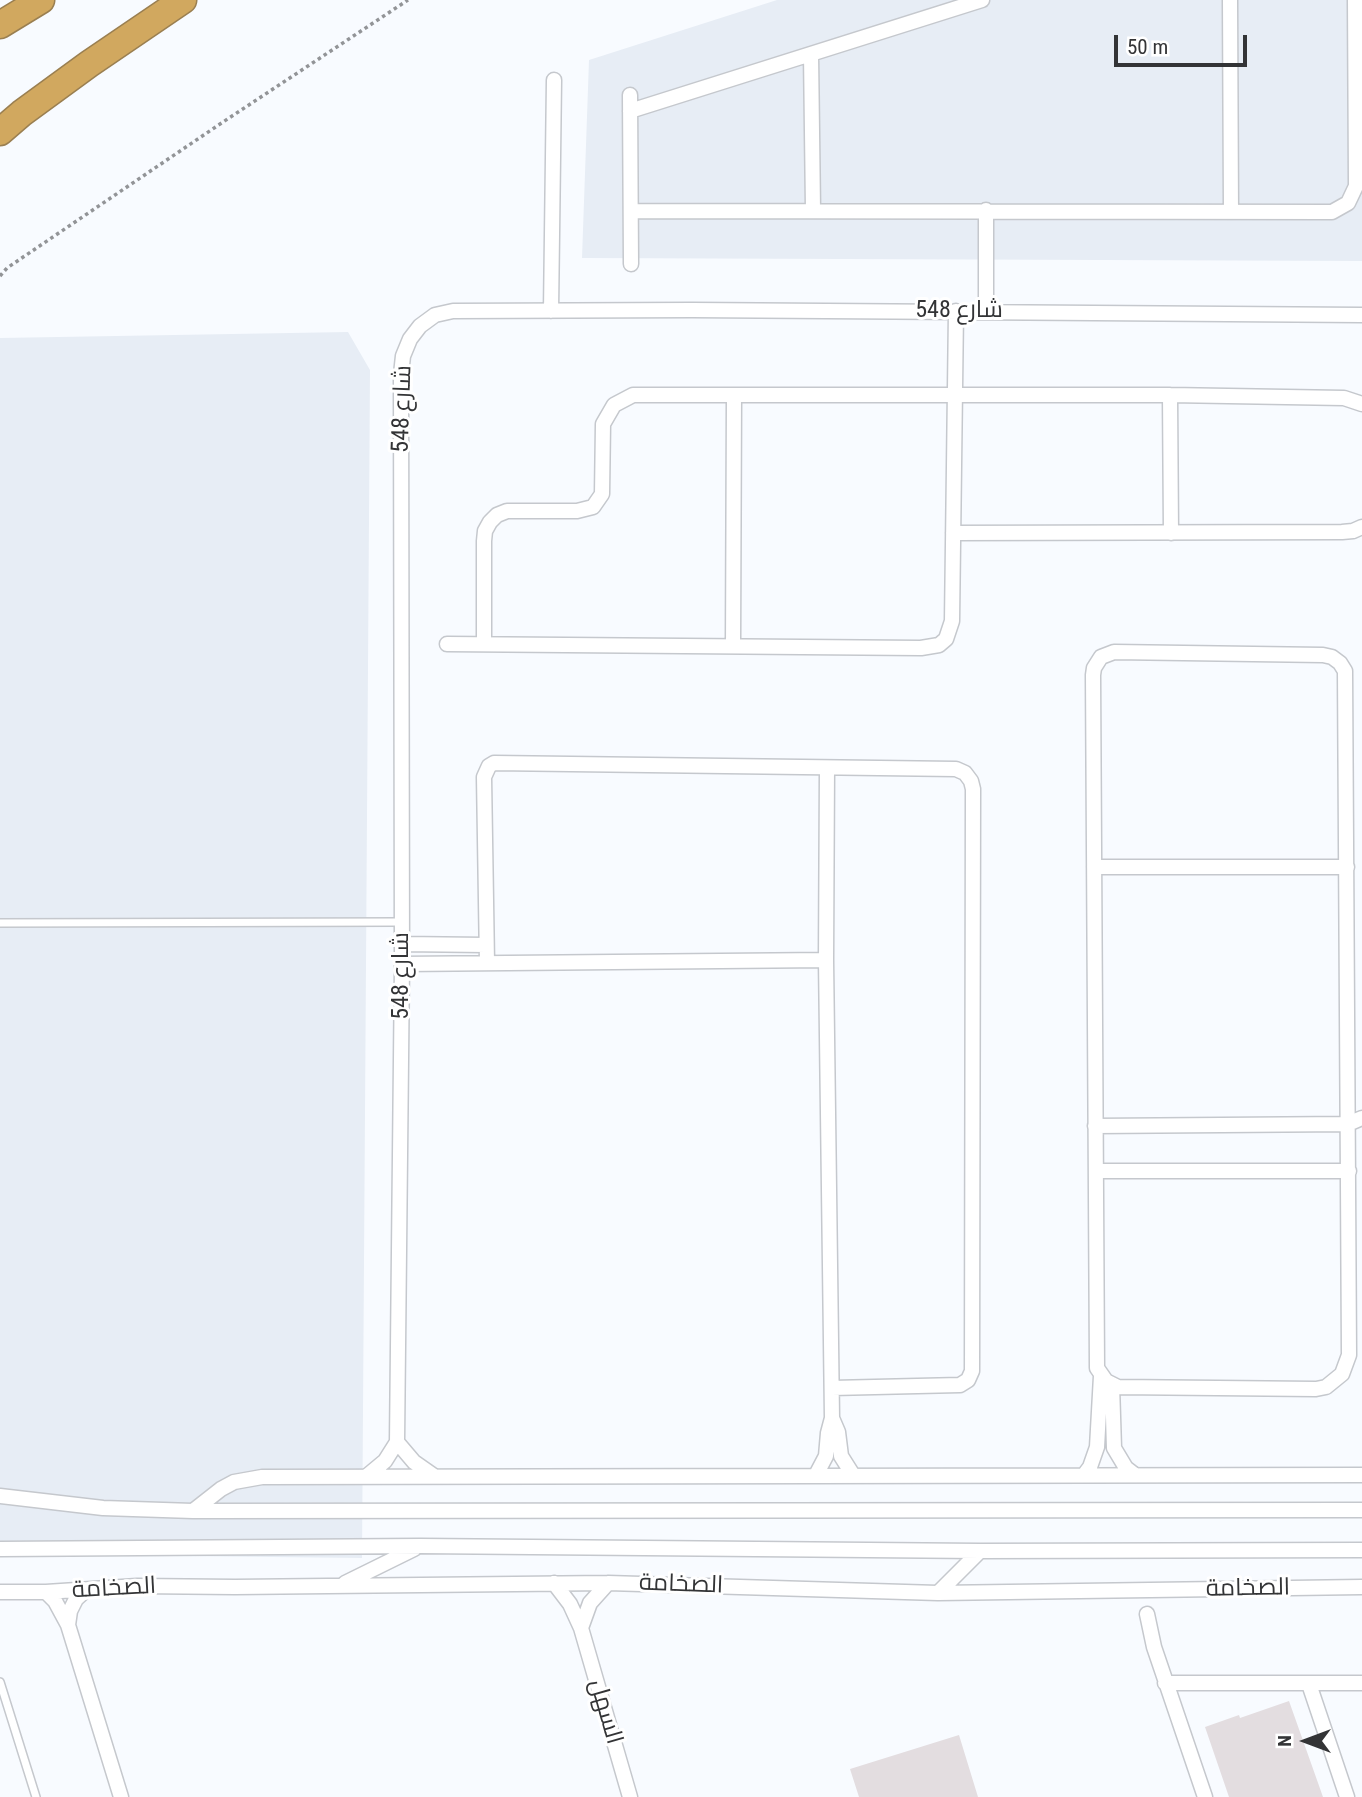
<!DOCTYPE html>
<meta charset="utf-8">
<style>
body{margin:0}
#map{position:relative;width:1362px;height:1797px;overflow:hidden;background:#f8fbff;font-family:"Roboto Condensed",sans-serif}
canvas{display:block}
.north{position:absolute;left:1271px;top:1706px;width:70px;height:70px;-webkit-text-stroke:5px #fff;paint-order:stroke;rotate:270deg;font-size:19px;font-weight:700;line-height:28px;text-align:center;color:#333436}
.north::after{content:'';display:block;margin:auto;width:24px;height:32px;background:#333436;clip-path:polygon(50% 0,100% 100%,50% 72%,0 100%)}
.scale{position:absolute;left:1114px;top:35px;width:133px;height:32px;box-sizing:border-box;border:4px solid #333436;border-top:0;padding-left:9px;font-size:21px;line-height:24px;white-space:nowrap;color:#333436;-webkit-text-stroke:5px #fff;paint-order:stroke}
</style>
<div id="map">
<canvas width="1362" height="1797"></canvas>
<div class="north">N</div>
<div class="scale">50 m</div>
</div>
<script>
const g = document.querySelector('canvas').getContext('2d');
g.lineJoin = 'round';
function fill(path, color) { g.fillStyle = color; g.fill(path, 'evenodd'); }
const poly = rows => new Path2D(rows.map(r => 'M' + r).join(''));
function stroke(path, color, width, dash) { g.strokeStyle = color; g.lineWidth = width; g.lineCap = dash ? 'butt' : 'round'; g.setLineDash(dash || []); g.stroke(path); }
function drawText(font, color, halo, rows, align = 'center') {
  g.font = font + ' "Roboto Condensed",Cairo,sans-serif'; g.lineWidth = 6; g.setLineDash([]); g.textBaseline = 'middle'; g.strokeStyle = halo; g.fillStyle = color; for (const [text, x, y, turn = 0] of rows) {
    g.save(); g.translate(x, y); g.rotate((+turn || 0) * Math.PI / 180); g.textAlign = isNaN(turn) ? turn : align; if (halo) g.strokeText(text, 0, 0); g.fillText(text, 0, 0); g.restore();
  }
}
fill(poly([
 [777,0,1362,0,1362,261,582,258,589,60],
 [348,332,370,370,362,1558,0,1554,0,338]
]), '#e7edf5');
fill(poly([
 [1289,1701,1323,1797,1229,1797,1205,1727,1239,1715,1240,1718],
 [959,1735,978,1797,859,1797,850,1769]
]), '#e3dde0');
const service = poly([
 [0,923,401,922],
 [0,1682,36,1797]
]);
const minor = poly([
 [1230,0,1231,212],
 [811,54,813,210],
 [630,95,631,264],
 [630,111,982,0],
 [986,210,986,312],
 [632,211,1332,212,1348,203,1356,186,1355,0],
 [551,311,554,80],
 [1170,395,1171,533],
 [953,533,1342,532,1353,531,1362,527],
 [447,644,921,648,939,645,946,639,952,621,956,311],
 [484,644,484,541,485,531,490,522,497,515,507,511,577,511,593,507,602,494,603,424,614,405,633,395,1170,395,1344,398,1362,404],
 [733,646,734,395],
 [1114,652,1323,655,1332,657,1340,663,1345,671,1349,1355,1342,1374,1326,1387,1316,1389,1118,1387,1106,1381,1097,1368,1093,675,1094,668,1101,657,1114,652],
 [1094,867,1347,867],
 [402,944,486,945],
 [487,963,484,777,489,766,494,763,956,769,965,773,971,781,973,789,972,1371,968,1380,960,1385,832,1388],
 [402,964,826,960],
 [1095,1126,1348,1124,1362,1118],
 [1096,1171,1349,1171],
 [1112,1385,1114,1448,1126,1468,1135,1475],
 [832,1418,838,1432,841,1456,853,1475],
 [397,1442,414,1462,434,1476],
 [816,1475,826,1456,828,1433,832,1418,826,960,827,768],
 [1084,1475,1090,1467,1097,1447,1101,1376],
 [367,1476,385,1461,397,1442,402,964,401,374,403,356,410,339,420,326,435,315,453,311,692,310,1362,315],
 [0,1496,103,1508,193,1511,1362,1510],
 [193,1511,221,1489,234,1482,262,1477,1362,1475],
 [0,1549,420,1546,980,1551,1362,1550],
 [345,1583,414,1549],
 [554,1583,570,1604,581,1628,630,1797],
 [0,1592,46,1592,137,1586,235,1587,608,1583,938,1593,1362,1587],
 [46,1592,55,1601,68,1625,121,1797],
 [938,1593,980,1551],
 [1147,1614,1154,1647,1205,1797],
 [68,1625,70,1611,76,1599,86,1590],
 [581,1628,590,1603,608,1583],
 [1165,1683,1362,1683],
 [1309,1684,1347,1797]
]);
const motorway = poly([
 [0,25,41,0],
 [0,132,22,113,89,64,183,0]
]);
stroke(service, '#c5c8cd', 10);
stroke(minor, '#c5c8cd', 17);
stroke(motorway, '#9a7f51', 29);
stroke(poly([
 [0,276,7,268,223,122,408,0]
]), '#929497', 3.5, [3.5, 3.5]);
stroke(service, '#fff', 7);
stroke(minor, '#fff', 14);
stroke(motorway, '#d1a85f', 26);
drawText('24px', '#333436', '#fff', [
 ["شارع 548",959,311],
 ["شارع 548",403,409,-88],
 ["شارع 548",402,976,-90],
 ["الصخامة",681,1585,2],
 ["الصخامة",114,1589,-3],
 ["الصخامة",1248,1589,-1],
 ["السهل",605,1712,74]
]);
</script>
